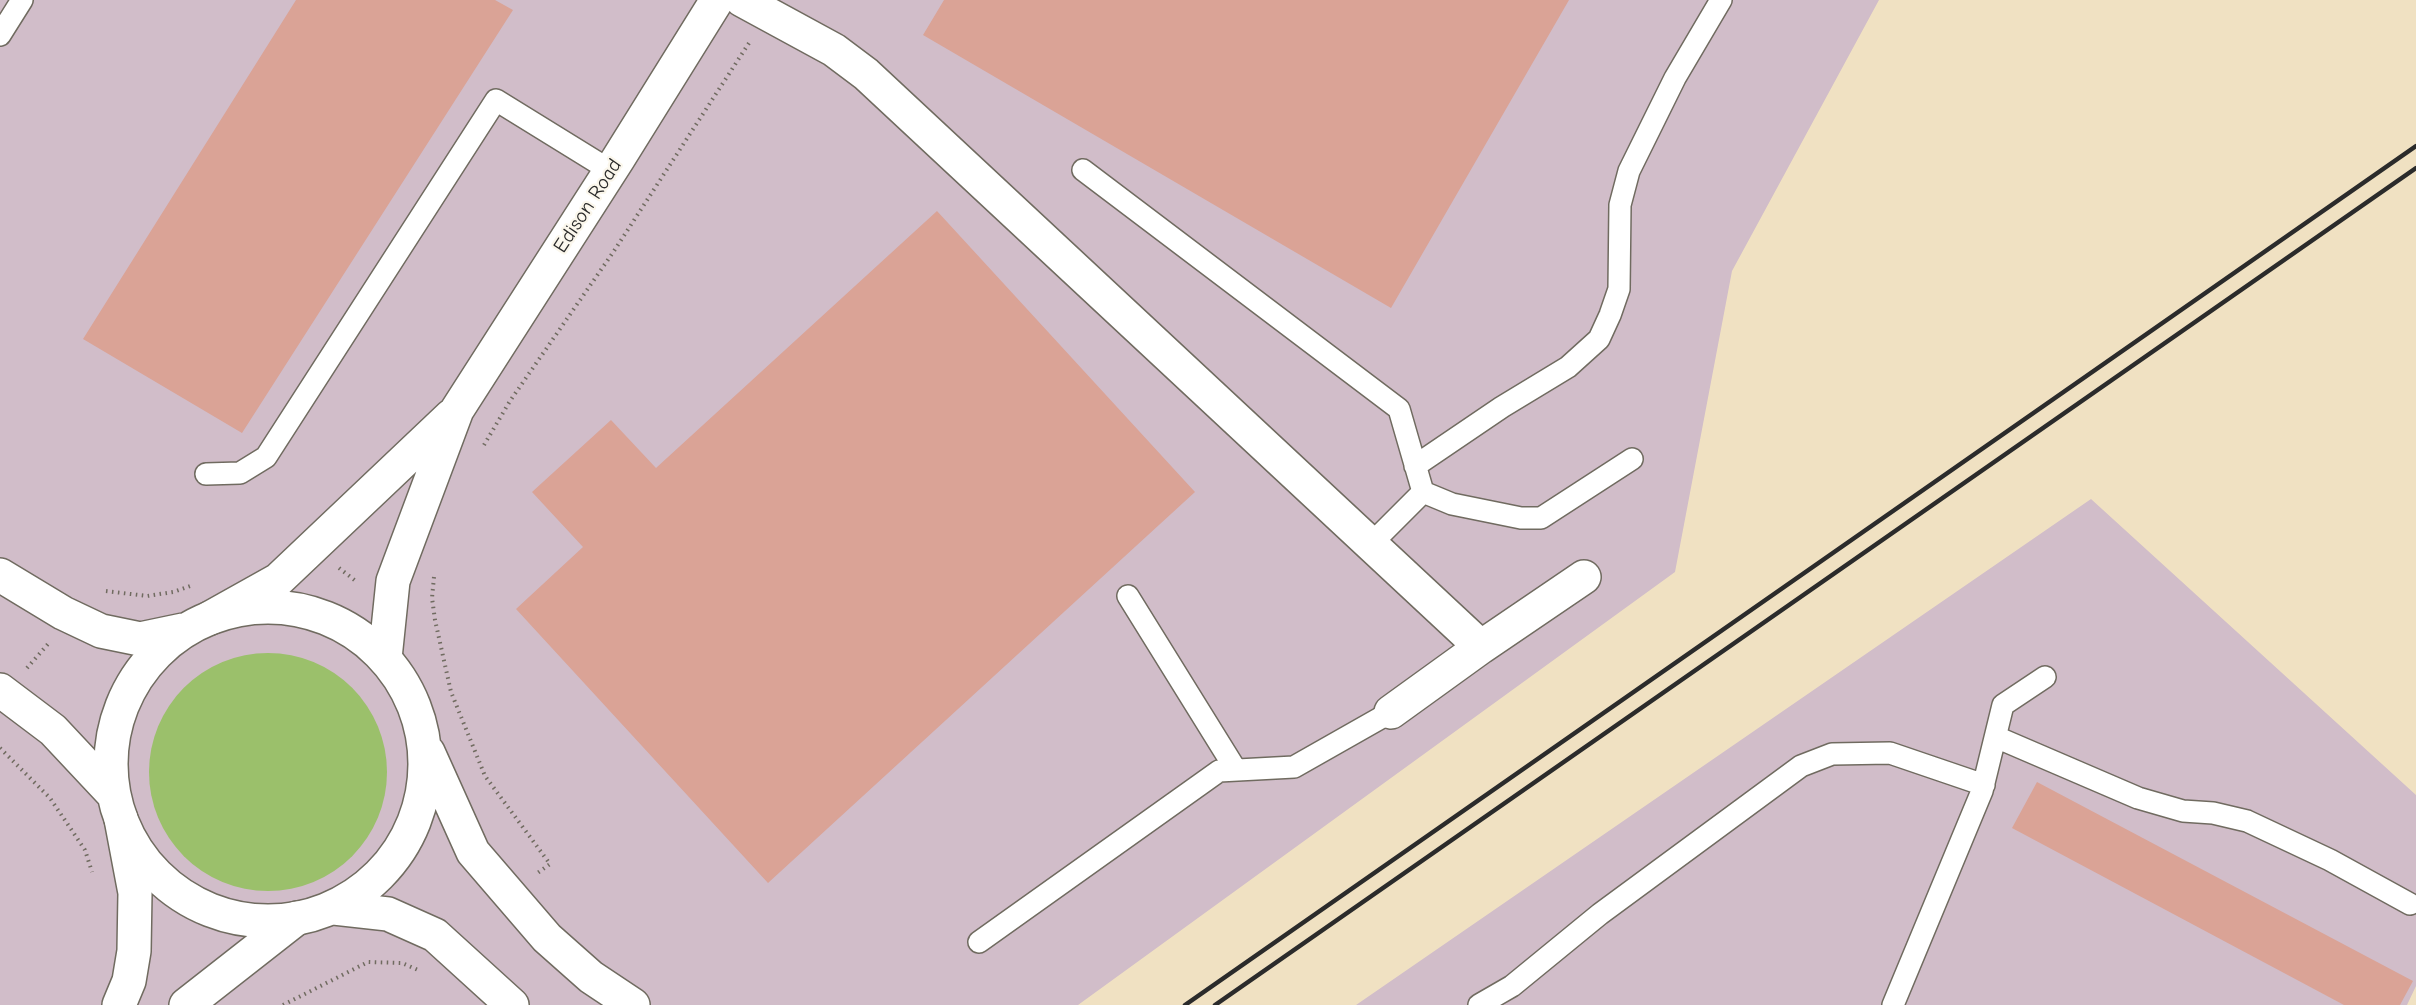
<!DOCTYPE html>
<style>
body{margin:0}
canvas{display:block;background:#f0e1c2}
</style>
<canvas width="2416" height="1005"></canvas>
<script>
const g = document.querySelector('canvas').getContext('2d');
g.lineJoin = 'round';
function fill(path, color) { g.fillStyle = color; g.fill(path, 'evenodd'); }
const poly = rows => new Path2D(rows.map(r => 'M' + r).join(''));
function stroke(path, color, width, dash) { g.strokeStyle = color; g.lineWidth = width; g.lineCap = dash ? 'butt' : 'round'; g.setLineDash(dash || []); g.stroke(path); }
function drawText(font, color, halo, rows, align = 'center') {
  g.font = font + ' "Comic Neue",sans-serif'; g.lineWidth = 4.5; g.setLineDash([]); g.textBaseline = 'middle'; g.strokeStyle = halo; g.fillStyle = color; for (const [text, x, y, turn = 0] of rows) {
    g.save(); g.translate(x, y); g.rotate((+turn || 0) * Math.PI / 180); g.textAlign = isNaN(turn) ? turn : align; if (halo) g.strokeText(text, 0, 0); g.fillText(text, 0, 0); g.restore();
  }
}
fill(poly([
 [0,0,1879,0,1732,271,1675,572,1078,1005,0,1005],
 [2091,499,2416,795,2416,986,2407,1005,1356,1005]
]), '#d1bdc9');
fill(poly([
 '149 772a119 119 0 1 1 238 0a119 119 0 1 1-238 0Z'
]), '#9bc06b');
fill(poly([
 [296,0,495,0,513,10,242,433,83,339],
 [944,0,1569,0,1391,308,923,35],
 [937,211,1195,492,768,883,516,609,583,547,532,492,611,420,656,468],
 [2037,782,2413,981,2400,1005,2344,1005,2012,828]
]), '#daa396');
const lane = poly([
 [0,35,22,0],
 [1083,170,1399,409,1423,492],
 [1415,466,1502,407,1568,367,1599,339,1610,315,1619,289,1620,205,1629,171,1675,78,1721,0],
 [206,474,240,473,266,457,496,100,611,171],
 [1371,544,1423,492,1452,504,1521,518,1541,518,1632,459],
 [1128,596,1236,770],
 [1996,737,2138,798,2183,811,2213,813,2247,821,2330,860,2410,904],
 [979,942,1219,771,1294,767,1391,712],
 [1479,1005,1512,986,1600,914,1801,766,1832,754,1890,753,1984,785],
 [1893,1005,1982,791,2003,705,2045,677]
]);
const street = poly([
 [742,0,834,50,866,74,1481,647],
 [210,618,278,580,451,416],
 [385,658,393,581,457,410,618,159,717,0],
 [1391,712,1481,647,1584,577],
 [119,1005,129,981,134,951,135,893,121,819],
 [186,1005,297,918]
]);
const secondary = poly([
 [0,575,63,613,101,631,140,639,183,630],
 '111 764a157 157 0 1 1 314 0a157 157 0 1 1-314 0Z',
 [0,690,53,730,113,794],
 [428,752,473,852,547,938,591,977,633,1005],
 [334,908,388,914,435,935,512,1005]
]);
stroke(lane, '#706b60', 24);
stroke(street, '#706b60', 36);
stroke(secondary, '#706b60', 36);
stroke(poly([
 [484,445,510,401,614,251,749,43],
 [339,568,357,582],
 [434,577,432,598,435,620,451,692,485,776,550,864,536,874],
 [106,591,147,596,173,592,193,585],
 [27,668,48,644],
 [0,748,50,798,85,850,92,872],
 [283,1005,368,962,402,963,418,970]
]), '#706b60', 4, [1.5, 4.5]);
stroke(lane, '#fff', 21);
stroke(street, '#fff', 33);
stroke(secondary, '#fff', 33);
stroke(poly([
 [1185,1005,2416,146],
 [1215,1005,2416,168]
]), '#2b2b2b', 4.5);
drawText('20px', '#2b2b2b', '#fbf7ec', [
 ["Edison Road",588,206,-57]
]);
</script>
